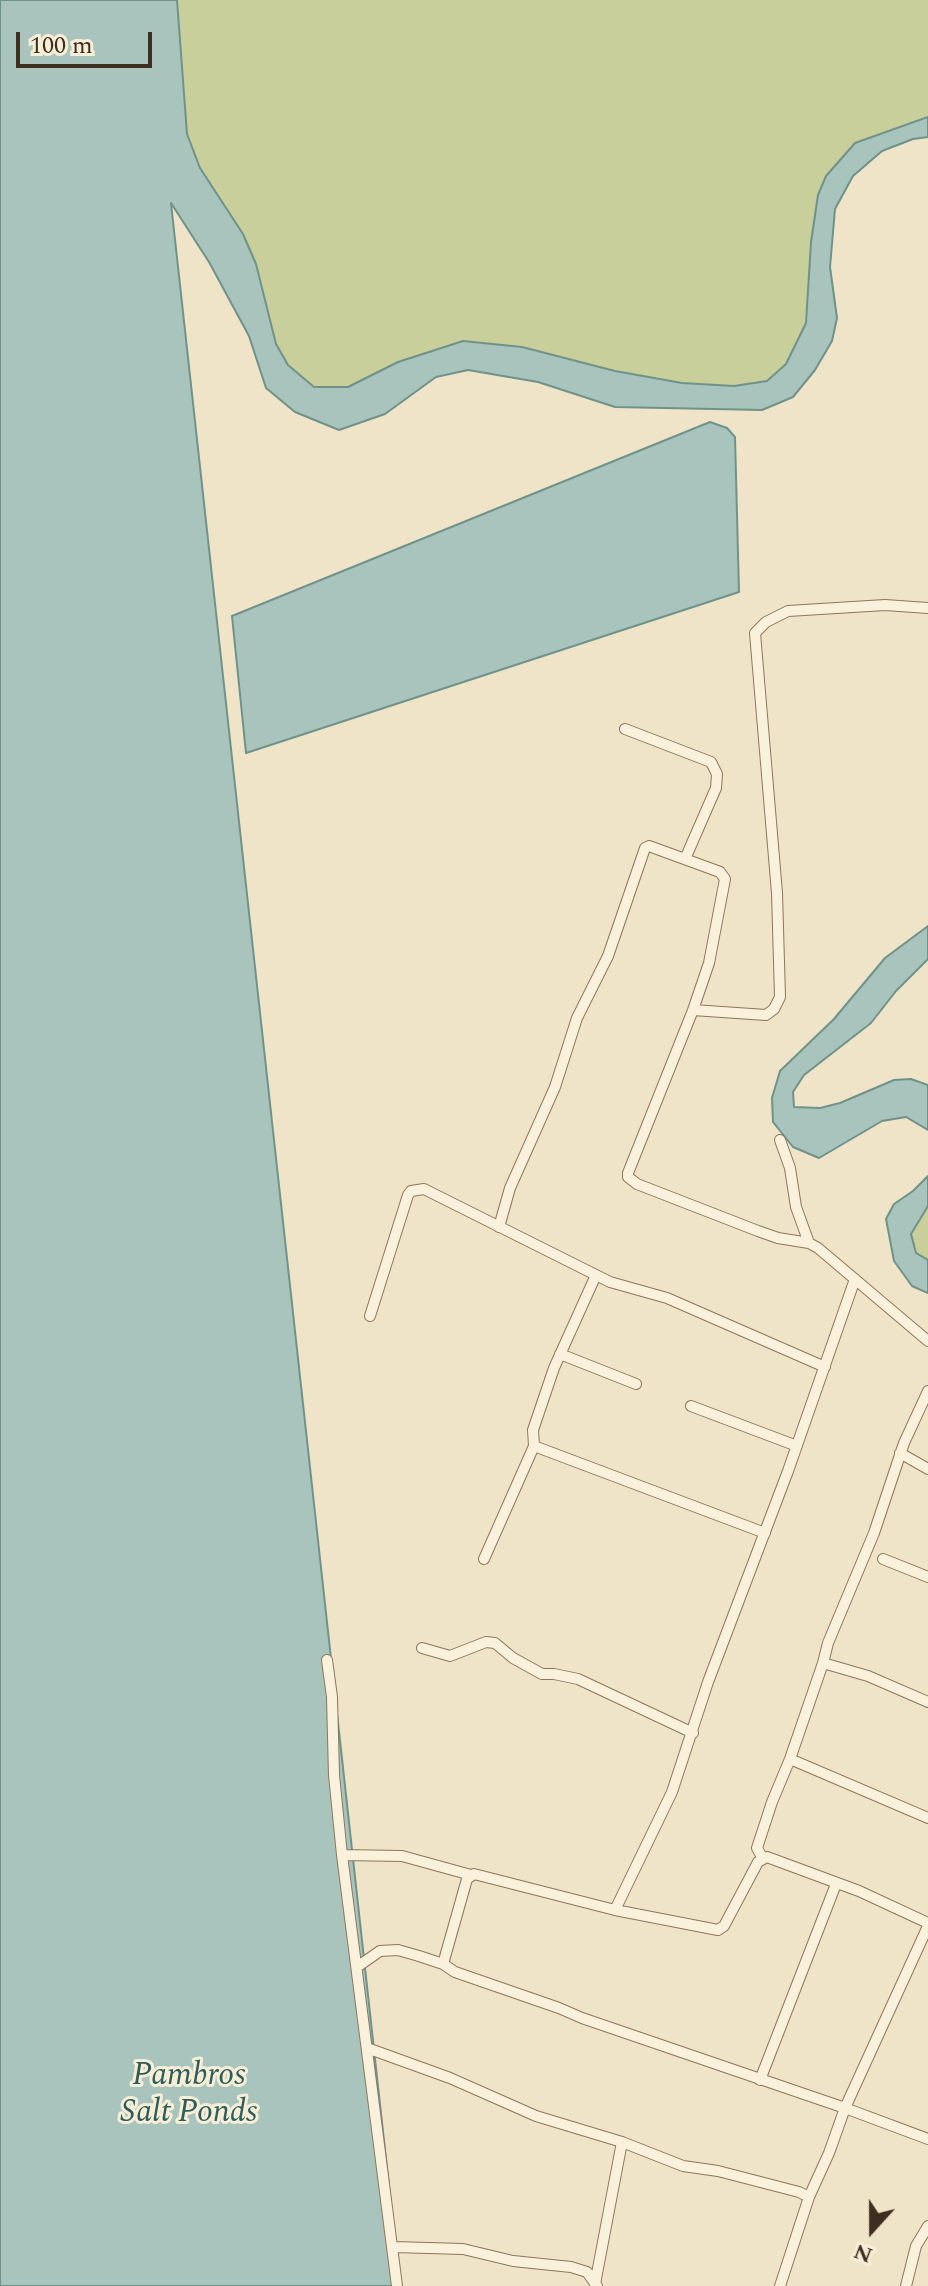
<!DOCTYPE html>
<style>
body{margin:0}
#map{position:relative;width:928px;height:2286px;overflow:hidden;background:#f0e4c8;font-family:Spectral,serif}
canvas{display:block}
.north{position:absolute;left:832px;top:2190px;width:80px;height:80px;-webkit-text-stroke:6px #f7eed8;paint-order:stroke;rotate:201deg;font-size:22px;font-weight:700;line-height:32px;text-align:center;color:#3d2e20}
.north::after{content:'';display:block;margin:auto;width:28px;height:36px;background:#3d2e20;clip-path:polygon(50% 0,100% 100%,50% 72%,0 100%)}
.scale{position:absolute;left:16px;top:32px;width:136px;height:36px;box-sizing:border-box;border:4px solid #3d2e20;border-top:0;padding-left:10px;font-size:24px;line-height:28px;white-space:nowrap;color:#3d2e20;-webkit-text-stroke:6px #f7eed8;paint-order:stroke}
</style>
<div id="map">
<canvas width="928" height="2286"></canvas>
<div class="north">N</div>
<div class="scale">100 m</div>
</div>
<script>
const g = document.querySelector('canvas').getContext('2d');
g.lineJoin = 'round';
function fill(path, color) { g.fillStyle = color; g.fill(path, 'evenodd'); }
const poly = rows => new Path2D(rows.map(r => 'M' + r).join(''));
function stroke(path, color, width, dash) { g.strokeStyle = color; g.lineWidth = width; g.lineCap = dash ? 'butt' : 'round'; g.setLineDash(dash || []); g.stroke(path); }
function drawText(font, color, halo, rows, align = 'center') {
  g.font = font + ' Spectral,serif'; g.lineWidth = 6; g.setLineDash([]); g.textBaseline = 'middle'; g.strokeStyle = halo; g.fillStyle = color; for (const [text, x, y, turn = 0] of rows) {
    g.save(); g.translate(x, y); g.rotate((+turn || 0) * Math.PI / 180); g.textAlign = isNaN(turn) ? turn : align; if (halo) g.strokeText(text, 0, 0); g.fillText(text, 0, 0); g.restore();
  }
}
fill(poly([
 [177,0,928,0,928,117,855,143,818,195,811,242,806,323,786,364,767,381,734,386,682,383,615,371,398,362,348,387,314,387,288,365,276,344,256,264,243,234,200,168,187,134],
 [928,1206,928,1260,916,1253,911,1234]
]), '#c9cf9b');
const water = poly([
 [0,0,177,0,187,134,200,168,243,234,256,264,276,344,288,365,314,387,348,387,398,362,463,341,522,347,615,371,682,383,734,386,767,381,786,364,806,323,811,242,818,195,826,176,855,143,928,117,928,137,913,139,882,151,853,176,835,209,830,267,837,318,832,341,815,370,793,397,762,410,615,407,538,382,468,370,436,377,385,414,339,430,295,412,266,388,249,336,209,262,171,203,400,2286,0,2286,0,0],
 [710,422,727,428,735,437,739,592,246,753,232,616,710,422],
 [928,926,928,959,896,991,871,1023,804,1075,793,1092,794,1107,820,1108,840,1103,894,1080,911,1079,928,1085,928,1130,906,1117,882,1121,819,1158,793,1147,773,1122,772,1098,780,1071,834,1019,885,958,928,926],
 [928,1176,928,1206,911,1234,916,1253,928,1260,928,1293,912,1286,894,1261,886,1219,894,1204,913,1191,928,1176]
]);
fill(water, '#a9c4bc');
stroke(water, '#6f938a', 2);
const street = poly([
 [625,729,711,762,717,774,716,788,685,859],
 [693,1010,766,1015,774,1009,780,997,777,893,755,633,766,622,788,611,885,605,928,608],
 [780,1140,790,1168,796,1207,809,1243],
 [499,1227,510,1188,555,1087,577,1018,608,956,645,848,649,846,720,872,725,879,709,963,693,1010,628,1173,628,1177,637,1184,758,1231,778,1238,809,1243,818,1248,928,1341],
 [370,1316,408,1195,411,1191,424,1189,610,1282,667,1298,825,1367],
 [560,1354,636,1384],
 [691,1406,797,1446],
 [534,1446,765,1533],
 [900,1453,928,1469],
 [484,1559,534,1446,533,1430,554,1368,596,1275],
 [883,1559,928,1577],
 [422,1648,450,1656,486,1642,495,1643,513,1658,542,1674,554,1674,578,1679,693,1733],
 [327,1660,332,1697,334,1775,342,1855,397,2286],
 [823,1663,868,1676,928,1702],
 [790,1759,928,1818],
 [342,1855,402,1856,471,1875],
 [763,1859,757,1848,772,1802,790,1759,823,1663,828,1643,874,1533,904,1443,928,1391],
 [615,1910,672,1792,708,1682,788,1471,855,1279],
 [443,1964,467,1879,474,1874,615,1910,718,1930,724,1926,758,1862,767,1857,859,1891,928,1923],
 [357,1967,380,1951,398,1950,419,1956,443,1964,455,1972,559,2008,582,2018,845,2108,928,2139],
 [367,2048,450,2078,536,2116,622,2142,683,2166,718,2171,799,2192,809,2197],
 [760,2080,836,1884],
 [394,2247,463,2249,513,2261,571,2267,587,2272,597,2286],
 [595,2284,622,2142],
 [780,2286,809,2197,829,2153,845,2108,928,1926],
 [906,2286,916,2246,928,2226]
]);
stroke(street, '#8d765c', 12);
stroke(street, '#faf1dc', 10);
drawText('italic 32px', '#2f5d5a', '#f7eed8', [
 ["Pambros",189,2078],
 ["Salt Ponds",189,2115]
]);
</script>
